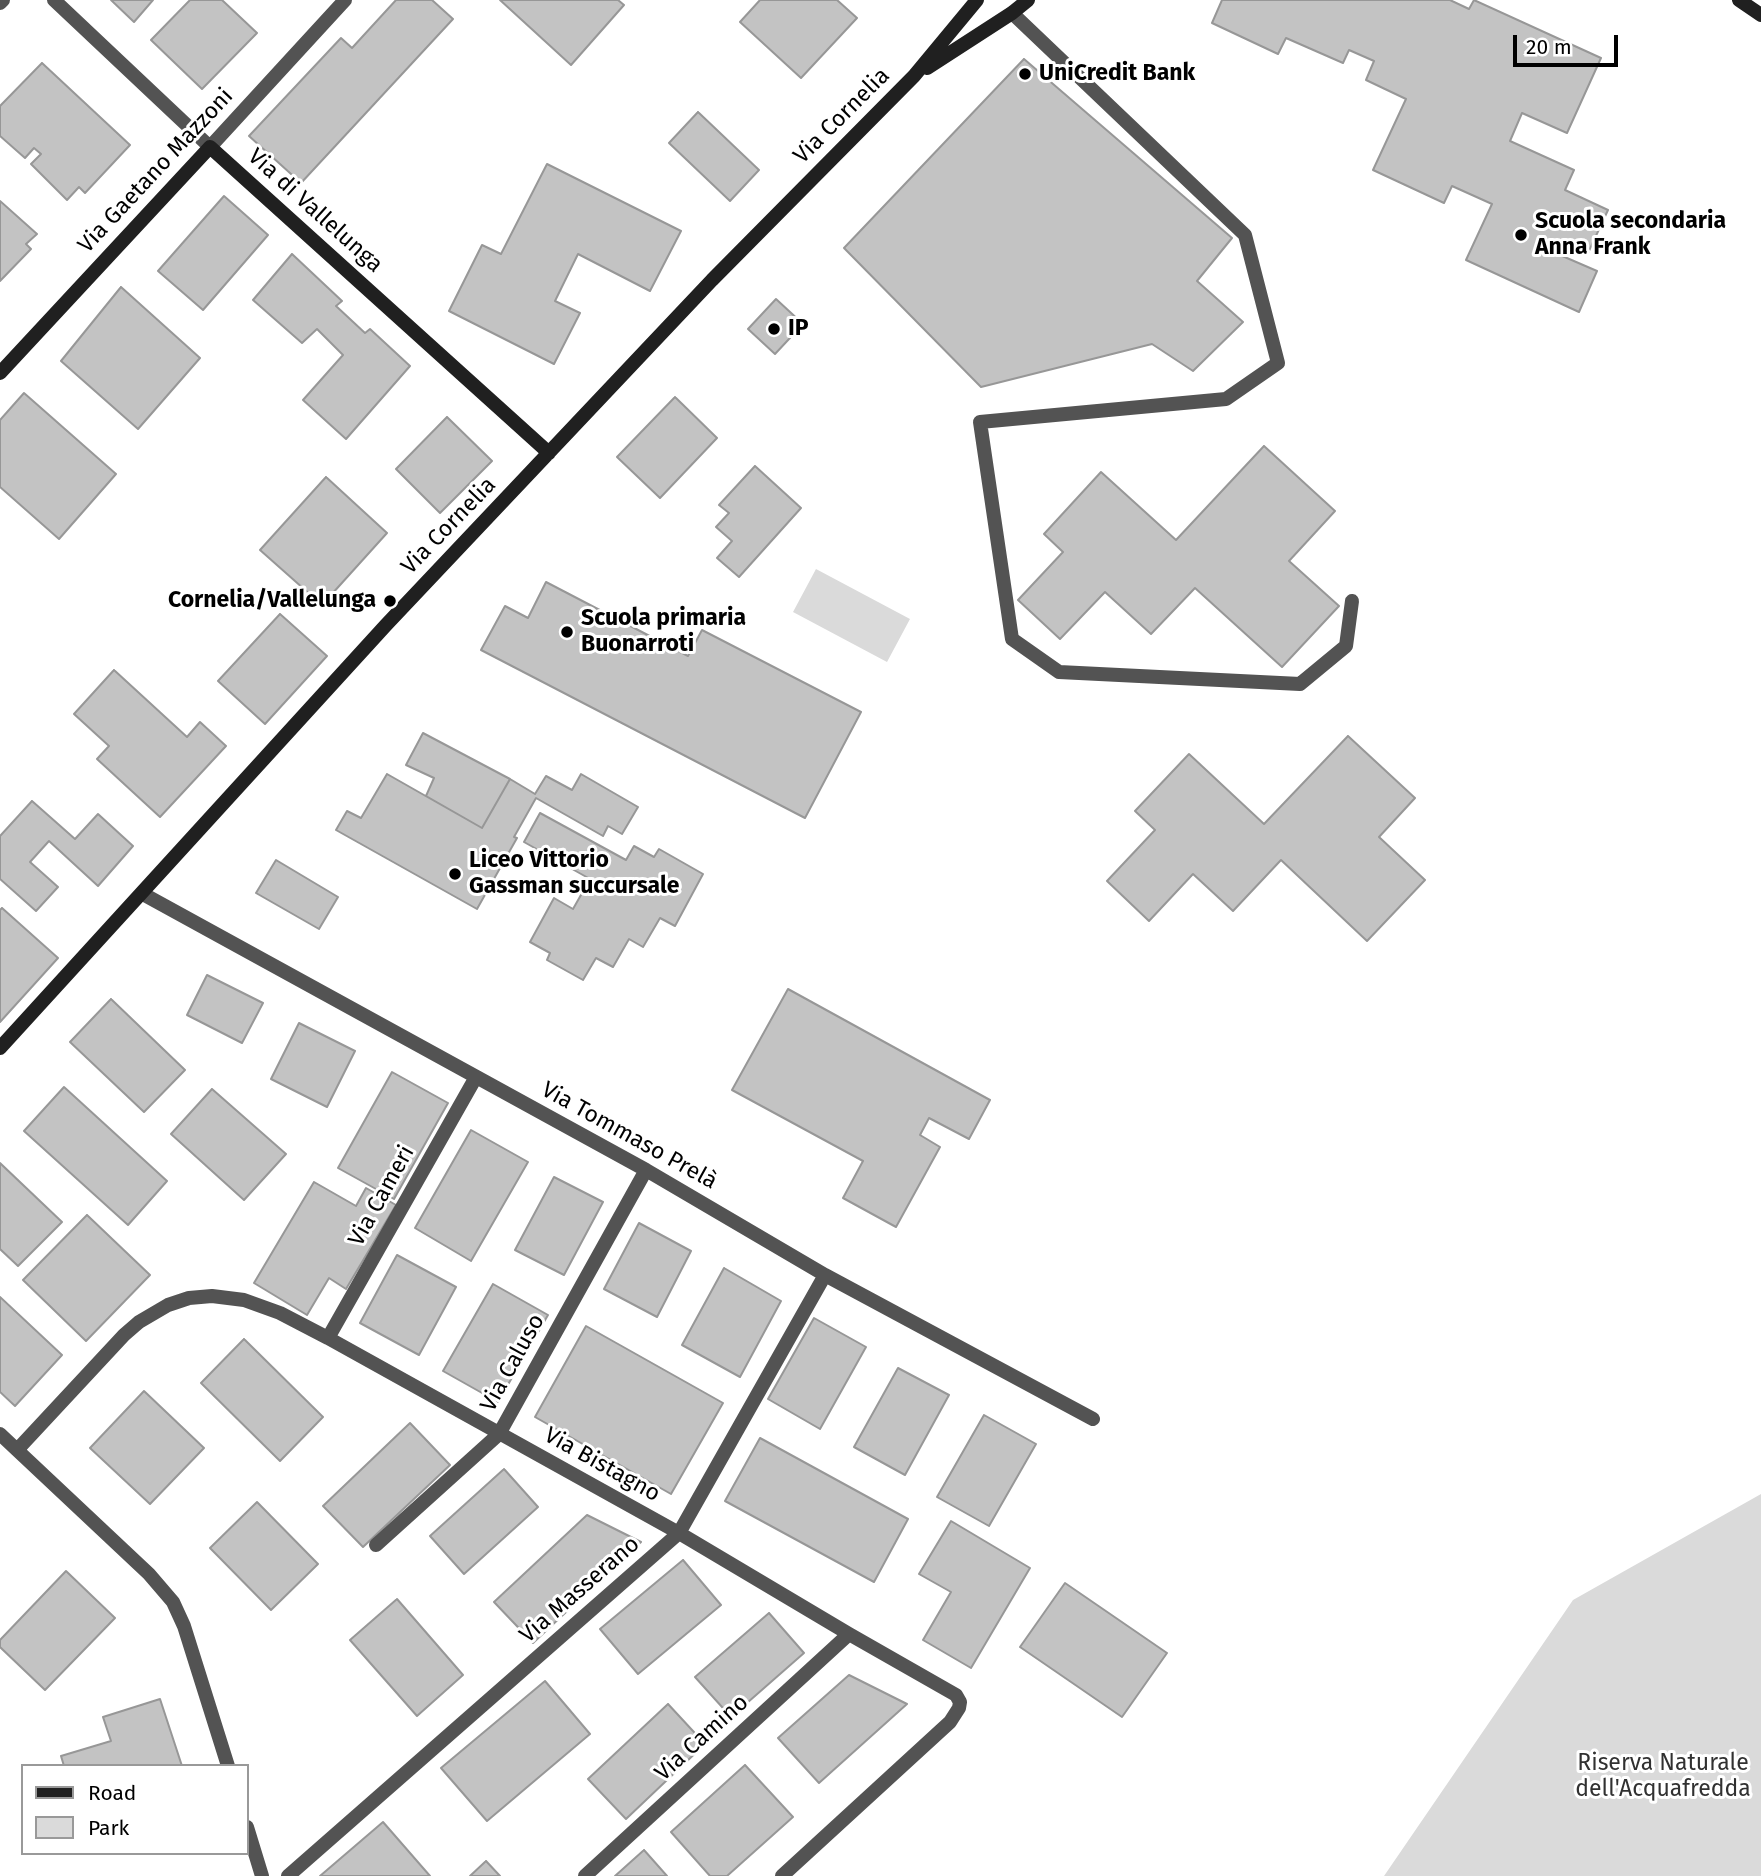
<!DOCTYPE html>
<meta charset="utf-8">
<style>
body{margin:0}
#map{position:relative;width:1761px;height:1876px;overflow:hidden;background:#fff;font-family:"Fira Sans",sans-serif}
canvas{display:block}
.legend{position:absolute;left:21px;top:1764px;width:228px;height:91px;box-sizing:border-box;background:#fff;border:2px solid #999;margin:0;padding:9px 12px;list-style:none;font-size:21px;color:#000}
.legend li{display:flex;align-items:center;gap:14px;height:35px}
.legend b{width:35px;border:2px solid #999}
.scale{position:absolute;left:1513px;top:35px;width:105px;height:32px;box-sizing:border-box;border:4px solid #000;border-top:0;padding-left:9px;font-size:21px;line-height:24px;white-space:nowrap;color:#000;-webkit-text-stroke:5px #fff;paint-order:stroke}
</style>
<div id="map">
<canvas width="1761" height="1876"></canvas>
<ul class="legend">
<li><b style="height:9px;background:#202020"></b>Road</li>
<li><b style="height:19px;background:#dadada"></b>Park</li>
</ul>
<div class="scale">20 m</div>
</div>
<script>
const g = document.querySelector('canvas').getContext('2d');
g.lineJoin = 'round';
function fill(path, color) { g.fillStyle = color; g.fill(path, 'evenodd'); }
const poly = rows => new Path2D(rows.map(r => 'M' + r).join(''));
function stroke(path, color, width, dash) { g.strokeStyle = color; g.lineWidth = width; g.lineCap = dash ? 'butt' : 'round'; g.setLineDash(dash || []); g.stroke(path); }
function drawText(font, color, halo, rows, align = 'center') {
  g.font = font + ' "Fira Sans",sans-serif'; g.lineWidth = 6; g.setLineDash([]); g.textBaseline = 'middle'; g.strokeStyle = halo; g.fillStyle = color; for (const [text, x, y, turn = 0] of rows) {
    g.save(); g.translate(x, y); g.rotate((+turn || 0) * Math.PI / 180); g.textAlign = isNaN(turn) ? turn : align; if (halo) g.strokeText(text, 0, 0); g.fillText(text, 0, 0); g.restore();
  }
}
fill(poly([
 [816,569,910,619,887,662,793,612],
 [1761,1494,1761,1876,1384,1876,1573,1600]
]), '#dadada');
const building = poly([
 [111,0,153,0,134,22,111,0],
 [190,0,222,0,257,33,202,89,151,40,190,0],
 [396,0,432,0,453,19,301,183,249,136,341,38,352,48,396,0],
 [500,0,618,0,624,5,571,65,500,0],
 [760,0,837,0,857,18,801,78,740,22,760,0],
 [1222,0,1450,0,1469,9,1474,0,1601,58,1567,133,1522,113,1510,141,1574,170,1565,190,1608,210,1588,253,1566,243,1560,255,1597,271,1579,312,1466,260,1492,204,1452,186,1444,203,1373,170,1406,99,1366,80,1374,61,1349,50,1343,63,1286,38,1278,54,1212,23,1222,0],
 [1024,59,1232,238,1197,281,1243,322,1193,371,1152,344,981,387,844,248,1024,59],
 [42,63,130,145,85,193,79,187,67,200,31,164,41,154,34,148,25,158,0,136,0,106,42,63],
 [698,112,759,170,730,201,669,143,698,112],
 [547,164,681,231,650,291,578,254,555,301,580,313,554,364,449,311,482,245,501,254,547,164],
 [224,196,268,235,203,310,158,271,224,196],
 [0,201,37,234,26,244,31,249,0,281,0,201],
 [292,254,342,301,336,306,365,333,370,329,410,366,346,439,303,400,343,355,317,329,302,343,253,300,292,254],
 [121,287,200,358,138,429,61,361,121,287],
 [776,299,803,324,775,354,748,329,776,299],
 [24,393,116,474,59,539,0,487,0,420,24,393],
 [675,397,717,438,660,498,617,457,675,397],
 [447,417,492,461,440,513,396,469,447,417],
 [1264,446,1335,511,1289,561,1339,606,1282,667,1195,588,1151,634,1105,592,1060,639,1018,600,1063,552,1044,534,1101,472,1176,540,1264,446],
 [755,466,801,508,739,577,717,558,732,541,716,527,729,513,719,505,755,466],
 [326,477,387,533,322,605,260,550,326,477],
 [546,582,688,656,702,630,861,712,805,818,481,650,505,606,528,618,546,582],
 [280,614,327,656,265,724,218,681,280,614],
 [114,670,187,737,200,722,226,746,160,817,97,759,109,746,74,714,114,670],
 [423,733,510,779,482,828,426,796,434,778,406,765,423,733],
 [1348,736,1415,798,1379,837,1425,880,1367,941,1281,860,1233,911,1193,874,1149,921,1107,881,1155,830,1135,811,1189,754,1264,824,1348,736],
 [387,774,482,828,510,779,535,794,546,776,572,790,581,774,638,807,622,834,608,826,603,836,536,798,514,837,517,838,477,909,336,830,347,811,361,818,387,774],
 [32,801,75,839,98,814,133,846,98,886,49,841,30,862,58,887,36,911,0,879,0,836,32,801],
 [540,813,626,860,634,846,654,857,659,849,703,874,675,926,660,918,643,947,629,939,613,967,596,958,583,980,547,960,550,953,530,942,554,898,573,909,590,879,524,842,540,813],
 [276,860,338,897,319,929,256,893,276,860],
 [2,908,58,958,0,1022,0,910,2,908],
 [207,975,263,1003,242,1043,187,1015,207,975],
 [788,989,990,1100,969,1139,929,1118,920,1135,940,1147,896,1227,843,1198,863,1161,732,1090,788,989],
 [111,999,185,1070,144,1112,70,1042,111,999],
 [299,1023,355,1051,327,1107,271,1079,299,1023],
 [392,1072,448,1103,394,1199,338,1168,392,1072],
 [64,1087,167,1181,128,1225,24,1131,64,1087],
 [212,1089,286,1154,244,1200,171,1134,212,1089],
 [471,1130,528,1162,471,1261,415,1228,471,1130],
 [0,1163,62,1222,18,1266,0,1249,0,1163],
 [554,1177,603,1202,564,1275,515,1250,554,1177],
 [314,1182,356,1206,366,1188,396,1205,346,1289,329,1278,307,1315,254,1283,314,1182],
 [87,1215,150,1275,86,1341,23,1280,87,1215],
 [639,1223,691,1251,657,1317,604,1289,639,1223],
 [397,1255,456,1287,419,1355,360,1323,397,1255],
 [724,1268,781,1301,740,1377,682,1345,724,1268],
 [493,1284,548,1315,498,1402,443,1371,493,1284],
 [0,1297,62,1355,15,1406,0,1392,0,1297],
 [814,1318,866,1347,820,1429,768,1399,814,1318],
 [586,1326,723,1403,671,1494,535,1417,586,1326],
 [244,1339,323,1417,280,1461,201,1383,244,1339],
 [898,1368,949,1395,905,1475,854,1447,898,1368],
 [144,1391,204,1448,150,1504,90,1448,144,1391],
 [984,1415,1036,1444,989,1526,937,1497,984,1415],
 [410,1423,450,1465,363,1547,323,1506,410,1423],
 [760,1438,908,1519,874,1582,725,1501,760,1438],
 [504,1469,538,1507,464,1574,430,1536,504,1469],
 [257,1502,318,1564,271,1610,210,1548,257,1502],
 [587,1515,641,1542,533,1643,494,1602,587,1515],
 [951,1521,1030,1568,971,1668,923,1640,951,1592,919,1574,951,1521],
 [683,1560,721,1605,638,1674,600,1629,683,1560],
 [66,1571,115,1618,45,1690,0,1647,0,1640,66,1571],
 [1065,1583,1167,1653,1122,1717,1020,1647,1065,1583],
 [397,1599,463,1675,417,1716,350,1640,397,1599],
 [769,1613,804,1653,731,1717,695,1677,769,1613],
 [849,1675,907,1704,819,1783,778,1738,849,1675],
 [545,1681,590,1734,487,1821,441,1768,545,1681],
 [160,1699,182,1766,64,1766,61,1756,111,1741,103,1717,160,1699],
 [668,1704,705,1744,626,1819,588,1779,668,1704],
 [745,1765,793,1817,727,1876,710,1876,671,1832,745,1765],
 [383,1822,430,1876,320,1876,383,1822],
 [644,1850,667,1876,615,1876,644,1850],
 [486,1861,500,1876,470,1876,486,1861]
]);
fill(building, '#c3c3c3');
stroke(building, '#979797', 2);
stroke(poly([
 [1012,13,1245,235,1278,363,1226,399,980,422,1012,639,1059,672,1300,684,1346,646,1352,601]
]), '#535353', 14);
stroke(poly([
 [54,0,210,147,345,0],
 [0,3,3,0],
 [143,894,646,1170,825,1275,1093,1419],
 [328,1338,476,1077],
 [0,1434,149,1574,173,1602,184,1626,228,1766],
 [17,1450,124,1335,139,1322,168,1305,189,1298,212,1296,244,1300,280,1313,328,1338,679,1533,849,1634,956,1695,960,1702,959,1708,950,1722,782,1876],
 [376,1545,499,1434,646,1170],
 [247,1827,262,1876],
 [288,1876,679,1533,825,1275],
 [585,1876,849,1634]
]), '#535353', 14);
stroke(poly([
 [1739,0,1761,15],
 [927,68,1012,13,1028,0],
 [0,373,210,147,549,453],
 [0,1048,386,625,712,280,914,76,977,0]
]), '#202020', 14);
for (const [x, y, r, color] of [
 [1025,74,7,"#000"],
 [1521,235,7,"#000"],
 [774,329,7,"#000"],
 [390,601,7,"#000"],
 [567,632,7,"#000"],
 [455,874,7,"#000"]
]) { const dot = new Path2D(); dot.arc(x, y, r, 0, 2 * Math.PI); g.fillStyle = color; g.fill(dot); stroke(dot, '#fff', 2.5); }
drawText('bold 23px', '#000', '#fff', [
 ["UniCredit Bank",1039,74],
 ["Scuola secondaria",1535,222],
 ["Anna Frank",1535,248],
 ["IP",788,329],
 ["Cornelia/Vallelunga",376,601,"right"],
 ["Scuola primaria",581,619],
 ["Buonarroti",581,645],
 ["Liceo Vittorio",469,861],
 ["Gassman succursale",469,887]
], 'left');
drawText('23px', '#000', '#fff', [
 ["Via Cornelia",842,116,-45],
 ["Via Gaetano Mazzoni",156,171,-47],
 ["Via di Vallelunga",315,211,42],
 ["Via Cornelia",449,526,-46],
 ["Via Tommaso Prelà",629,1136,29],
 ["Via Cameri",382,1196,-61],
 ["Via Caluso",513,1363,-61],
 ["Via Bistagno",602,1465,29],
 ["Via Masserano",580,1590,-41],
 ["Via Camino",702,1738,-42]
]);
drawText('23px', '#313131', '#fff', [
 ["Riserva Naturale",1663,1764],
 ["dell'Acquafredda",1663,1790]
]);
</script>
